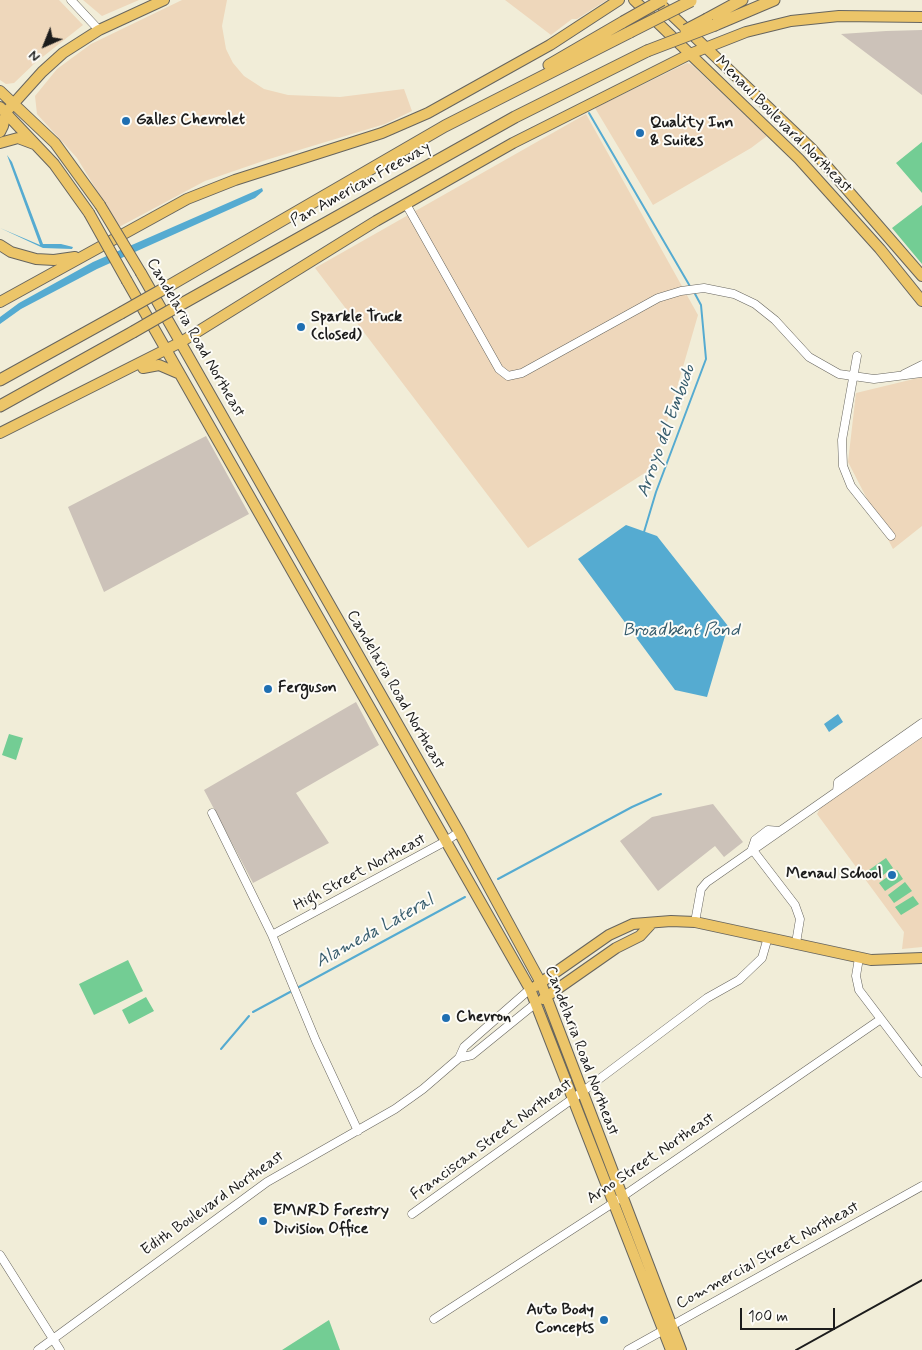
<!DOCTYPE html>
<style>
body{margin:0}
#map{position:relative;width:922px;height:1350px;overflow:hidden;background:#f1edd8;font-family:Mynerve,sans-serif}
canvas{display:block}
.north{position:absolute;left:20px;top:20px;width:50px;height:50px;-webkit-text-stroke:4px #fdfcf7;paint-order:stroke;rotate:224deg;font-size:14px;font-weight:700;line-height:20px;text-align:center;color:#1c1c1c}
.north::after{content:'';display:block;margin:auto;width:18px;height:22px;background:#1c1c1c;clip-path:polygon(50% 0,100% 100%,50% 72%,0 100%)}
.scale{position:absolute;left:740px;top:1308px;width:95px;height:22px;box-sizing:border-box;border:2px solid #1c1c1c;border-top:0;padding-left:6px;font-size:15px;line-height:18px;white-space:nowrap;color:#1c1c1c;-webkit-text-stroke:4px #fdfcf7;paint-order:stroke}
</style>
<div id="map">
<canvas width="922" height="1350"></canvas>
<div class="north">N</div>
<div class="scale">100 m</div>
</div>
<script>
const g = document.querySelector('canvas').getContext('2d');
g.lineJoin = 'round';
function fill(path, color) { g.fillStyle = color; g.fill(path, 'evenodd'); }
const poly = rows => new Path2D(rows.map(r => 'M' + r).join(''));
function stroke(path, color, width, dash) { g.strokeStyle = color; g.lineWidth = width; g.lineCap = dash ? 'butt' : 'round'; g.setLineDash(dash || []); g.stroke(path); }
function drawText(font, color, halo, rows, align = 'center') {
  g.font = font + ' Mynerve,sans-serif'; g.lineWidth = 4; g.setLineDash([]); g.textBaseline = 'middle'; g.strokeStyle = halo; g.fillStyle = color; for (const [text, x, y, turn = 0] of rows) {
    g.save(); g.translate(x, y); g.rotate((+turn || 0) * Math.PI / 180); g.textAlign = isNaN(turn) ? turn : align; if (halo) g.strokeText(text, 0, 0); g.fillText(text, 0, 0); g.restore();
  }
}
fill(poly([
 [0,0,59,0,83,25,35,63,14,83,6,84,0,80],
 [83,0,139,0,102,16],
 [182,0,227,0,222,26,226,49,233,63,244,76,264,89,288,95,340,97,404,89,412,111,385,124,266,160,205,181,119,227,77,158,37,114,35,96,57,69,91,44],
 [505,0,607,0,577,19,572,19,551,35],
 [687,63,691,64,767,136,751,148,653,205,595,108],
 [586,114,698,315,654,467,528,548,315,268],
 [922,377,922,526,893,549,848,462,856,393],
 [922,737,922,947,902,949,904,932,817,814,820,808]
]), '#eed7bb');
fill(poly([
 [922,30,922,95,841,34,886,31],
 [206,436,249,514,104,592,68,507],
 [356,702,379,745,296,793,329,843,253,883,204,790],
 [713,804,743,842,724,857,715,846,658,891,620,841,652,817]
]), '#ccc2b9');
fill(poly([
 [922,142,922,193,896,163],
 [922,205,922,264,892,228],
 [9,734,23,738,16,760,2,755],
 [886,858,893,868,876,880,869,870],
 [897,870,903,879,885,891,879,883],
 [905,882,912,891,894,903,888,895],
 [913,896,919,904,901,915,895,907],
 [128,960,143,991,94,1015,79,984],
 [146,997,154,1011,129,1024,122,1010],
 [329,1320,340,1350,282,1350]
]), '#73cd94');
fill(poly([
 [7,155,12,162,43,244,61,244,73,247,72,249,43,248,0,228,40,245],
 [262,188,263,191,255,198,97,269,21,309,0,324,0,317,19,303,93,262],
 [626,525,657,536,728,626,707,697,675,690,578,559],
 [838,714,843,722,829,732,824,724]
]), '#55abd1');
stroke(poly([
 [589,113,691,288],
 [644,532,656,492,706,359,701,305,694,292],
 [498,879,632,807,661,794],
 [297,988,465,897],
 [253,1012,290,992],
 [221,1049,249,1016]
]), '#55abd1', 2);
const minor = poly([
 [71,0,99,30],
 [406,204,499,369,508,376,522,373,658,298,681,291,704,288,734,294,755,304,775,320,809,357,839,374,874,379,922,373],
 [857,356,842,440,843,466,851,486,891,536],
 [904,374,922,365],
 [837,791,838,782,922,723],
 [212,813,272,935,316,1041,358,1131],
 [752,849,795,905,800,919,796,943],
 [752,849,755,840,768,830,780,831],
 [695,922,701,889,707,882,922,732],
 [272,935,446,841,459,832],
 [859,958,856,976,859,990,922,1073],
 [459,1058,472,1055,536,1003],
 [412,1214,582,1092,707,998,739,980,762,958,768,937],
 [0,1255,60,1350],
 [434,1319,613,1203,881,1019],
 [38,1350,267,1182,395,1109,423,1089,459,1058,464,1047,530,989],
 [628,1350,922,1186]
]);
const major = poly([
 [634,0,799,159,880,249,922,301],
 [656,0,811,148,922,276],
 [0,91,55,143,100,205],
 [0,107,54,164,89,213],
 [0,132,3,126,6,112,42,72,63,53,99,30,164,0],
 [0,143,18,138,34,144],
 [0,245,11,252,36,259,54,260,75,257],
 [141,273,459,832,541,983,681,1350],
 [127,281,530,989,671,1350],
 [0,302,187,199,235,180,382,133,428,113,550,45,619,0],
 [143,368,159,365,180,374],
 [0,433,181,342,376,221,513,143,690,54,746,32,791,21,839,16,922,17],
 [536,986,609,935,633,924,671,921,695,922,871,960,922,958],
 [543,999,616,948,640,936,651,924]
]);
const highway = poly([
 [707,19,742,0],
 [715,25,774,0],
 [549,65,623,22],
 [167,287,445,126,630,32],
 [178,306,515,117,647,51],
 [0,380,121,313],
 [0,406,133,332]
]);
stroke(minor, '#67655e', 9);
stroke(major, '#67655e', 12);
stroke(highway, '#67655e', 13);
stroke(minor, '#fff', 8);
stroke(major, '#ecc569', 10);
stroke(highway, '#ecc569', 11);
stroke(poly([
 [796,1350,922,1280]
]), '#1c1c1c', 2);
const majorBridge = poly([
 [100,205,141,273],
 [89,213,127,281]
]);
const highwayBridge = poly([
 [623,22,662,0],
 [686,30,707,19],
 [630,32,691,1],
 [647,51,715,25],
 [121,313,167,287],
 [133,332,178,306]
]);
stroke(majorBridge, '#67655e', 12, []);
stroke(highwayBridge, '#67655e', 13, []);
stroke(majorBridge, '#ecc569', 10);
stroke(highwayBridge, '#ecc569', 11);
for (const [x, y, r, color] of [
 [126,121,5,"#1f6fb2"],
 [640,133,5,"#1f6fb2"],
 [301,327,5,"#1f6fb2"],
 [268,689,5,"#1f6fb2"],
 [892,875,5,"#1f6fb2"],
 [446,1018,5,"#1f6fb2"],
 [263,1221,5,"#1f6fb2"],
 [604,1320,5,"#1f6fb2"]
]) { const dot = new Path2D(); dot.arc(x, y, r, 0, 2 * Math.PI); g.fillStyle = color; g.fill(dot); stroke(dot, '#fdfcf7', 2); }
drawText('bold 16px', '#1c1c1c', '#fdfcf7', [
 ["Galles Chevrolet",136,121],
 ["Quality Inn",650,124],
 ["& Suites",650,142],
 ["Sparkle Truck",311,318],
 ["(closed)",311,336],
 ["Ferguson",278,689],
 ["Menaul School",882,875,"right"],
 ["Chevron",456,1018],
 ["EMNRD Forestry",273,1212],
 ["Division Office",273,1230],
 ["Auto Body",594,1311,"right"],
 ["Concepts",594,1329,"right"]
], 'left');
drawText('16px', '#1c1c1c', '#fdfcf7', [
 ["Menaul Boulevard Northeast",783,125,45],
 ["Pan American Freeway",361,185,-29],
 ["Candelaria Road Northeast",195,338,60],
 ["Candelaria Road Northeast",395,690,60],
 ["High Street Northeast",360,873,-28],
 ["Candelaria Road Northeast",581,1051,69],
 ["Franciscan Street Northeast",492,1140,-36],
 ["Arno Street Northeast",651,1159,-34],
 ["Edith Boulevard Northeast",213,1204,-35],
 ["Commercial Street Northeast",768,1256,-29]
]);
drawText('italic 18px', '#365c6d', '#fdfcf7', [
 ["Arroyo del Embudo",667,431,-70],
 ["Broadbent Pond",681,631],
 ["Alameda Lateral",375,932,-29]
]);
</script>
